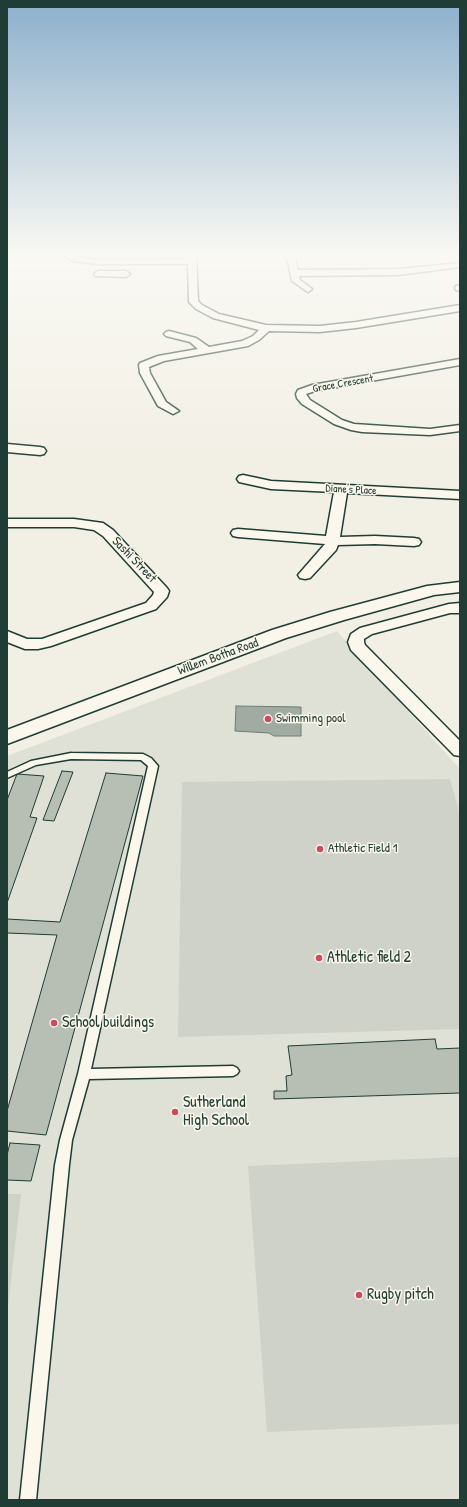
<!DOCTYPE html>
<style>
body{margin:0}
#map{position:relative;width:467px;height:1507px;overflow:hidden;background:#f2f0e5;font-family:"Patrick Hand",sans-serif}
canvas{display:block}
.frame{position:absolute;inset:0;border:8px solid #1f3d34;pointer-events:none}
</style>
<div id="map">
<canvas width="467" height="1507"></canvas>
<div class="frame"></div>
</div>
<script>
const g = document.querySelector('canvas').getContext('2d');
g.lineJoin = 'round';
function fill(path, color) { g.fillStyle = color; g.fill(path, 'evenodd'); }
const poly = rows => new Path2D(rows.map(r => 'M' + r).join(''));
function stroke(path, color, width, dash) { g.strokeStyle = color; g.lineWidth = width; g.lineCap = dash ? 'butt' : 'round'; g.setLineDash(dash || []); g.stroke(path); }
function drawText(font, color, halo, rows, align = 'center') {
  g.font = font + ' "Patrick Hand",sans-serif'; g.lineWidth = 3; g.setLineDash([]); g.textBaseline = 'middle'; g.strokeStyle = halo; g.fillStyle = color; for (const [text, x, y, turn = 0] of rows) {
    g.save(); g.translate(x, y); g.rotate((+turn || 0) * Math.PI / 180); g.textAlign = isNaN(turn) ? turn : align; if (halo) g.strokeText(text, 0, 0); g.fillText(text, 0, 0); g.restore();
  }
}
fill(poly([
 [337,631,460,769,460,1500,7,1500,7,756]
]), '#e0e1d6');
fill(poly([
 [70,253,189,253,189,258,182,260,99,260,83,258],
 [450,779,460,815,460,1029,178,1037,182,782],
 [460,1157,460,1424,267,1432,248,1166],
 [7,1194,21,1194,7,1316]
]), '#cfd2c8');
const water = poly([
 [236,706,301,707,301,736,274,736,269,733,235,731,236,706]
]);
fill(water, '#a2aba1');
stroke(water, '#6e7f75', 1);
const building = poly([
 [62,771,73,772,54,821,43,820,62,771],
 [106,773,143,776,46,1135,7,1131,7,1111,57,935,7,933,7,919,60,922,106,773],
 [17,774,44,776,30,817,37,818,7,903,7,800,17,774],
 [435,1039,437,1049,460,1048,460,1093,274,1099,274,1091,287,1091,286,1076,292,1075,288,1046,435,1039],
 [10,1143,40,1145,31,1181,7,1180,7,1155,10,1143]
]);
fill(building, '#b7beb3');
stroke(building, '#1f3d34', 1);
const service = poly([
 [71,753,143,754,151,758,158,766,91,1069,233,1066,237,1068,239,1071,237,1074,233,1076,89,1079,72,1140,69,1165,36,1500,20,1500,55,1165,60,1140,78,1074,148,766,141,760,71,759,36,765,7,778,7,772,31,761,71,753]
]);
const minor = poly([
 [60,253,71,253,78,257,98,260,188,259,188,253,196,253,198,301,202,305,219,314,266,325,320,326,356,322,460,305,460,311,356,328,320,332,269,331,259,340,248,346,164,361,149,367,150,373,166,402,179,411,173,414,158,406,140,373,139,365,140,363,158,356,198,349,190,342,166,336,164,334,166,332,169,331,196,338,209,347,242,341,253,336,259,330,213,318,196,309,189,302,188,264,98,264,73,261,60,253],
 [286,253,294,253,298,270,398,269,460,263,460,267,398,275,299,276,300,280,312,289,308,292,292,281,286,253],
 [98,271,126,271,130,274,126,277,95,276,94,274,98,271],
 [460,285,460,291,456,290,455,288,456,286,460,285],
 [460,359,460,365,315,391,306,394,310,400,342,420,354,424,430,429,460,425,460,431,430,435,362,432,351,430,334,424,302,404,297,398,296,394,298,390,312,385,460,359],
 [7,444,40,447,44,448,46,451,44,454,40,455,7,452,7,444],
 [243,475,271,481,460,491,460,499,347,493,340,537,375,536,414,538,419,539,421,542,419,545,414,546,375,544,338,545,336,550,310,578,305,579,300,578,298,575,325,544,238,537,233,536,231,533,233,530,238,529,326,536,334,492,271,489,239,482,237,479,239,476,243,475],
 [7,519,74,519,103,523,113,530,167,588,169,591,167,597,156,609,51,646,38,649,25,649,7,642,7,631,27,639,42,639,146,603,153,595,154,592,103,536,94,530,74,527,7,527,7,519],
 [460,603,460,613,450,613,372,634,364,639,364,642,365,645,460,741,460,756,454,755,351,650,348,642,351,634,360,628,449,604,460,603]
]);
const tertiary = poly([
 [460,582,460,592,434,595,344,620,286,638,7,744,7,730,272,630,330,612,427,586,460,582]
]);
stroke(service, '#1f3d34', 3);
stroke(minor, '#1f3d34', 3);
stroke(tertiary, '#1f3d34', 3);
fill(service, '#fbf7ec');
fill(minor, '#fbf7ec');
fill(tertiary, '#fbf7ec');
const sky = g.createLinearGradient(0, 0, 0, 464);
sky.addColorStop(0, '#8cb0cc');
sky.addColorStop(0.55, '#f9f8f3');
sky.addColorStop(1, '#f9f8f300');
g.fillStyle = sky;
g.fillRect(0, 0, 467, 464);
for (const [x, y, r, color] of [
 [268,719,4,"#d1495b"],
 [320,849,4,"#d1495b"],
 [319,958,4,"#d1495b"],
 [54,1023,4,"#d1495b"],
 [175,1112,4,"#d1495b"],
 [359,1295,4,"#d1495b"]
]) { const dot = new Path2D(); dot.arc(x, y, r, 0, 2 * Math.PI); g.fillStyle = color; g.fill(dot); stroke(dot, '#fbf7ec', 1.5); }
drawText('11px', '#1f3d34', '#fbf7ec', [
 ["Grace Crescent",343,384,-10],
 ["Diane's Place",351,490,3]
]);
drawText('13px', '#1f3d34', '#fbf7ec', [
 ["Sashi Street",134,560,46],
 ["Willem Botha Road",218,657,-20]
]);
drawText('13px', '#1f3d34', '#fbf7ec', [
 ["Swimming pool",276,719],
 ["Athletic Field 1",328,849]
], 'left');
drawText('16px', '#1f3d34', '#fbf7ec', [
 ["Athletic field 2",327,958],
 ["School buildings",62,1023],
 ["Sutherland",183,1103],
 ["High School",183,1121],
 ["Rugby pitch",367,1295]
], 'left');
</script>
